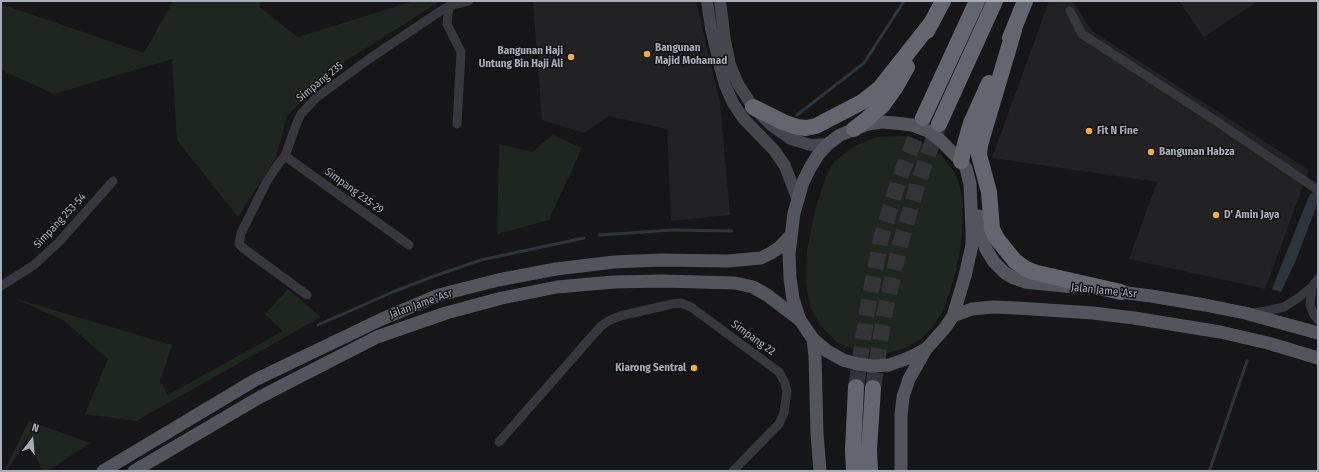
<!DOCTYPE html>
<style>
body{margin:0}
#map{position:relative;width:1319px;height:472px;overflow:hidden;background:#161618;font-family:"Fira Sans Condensed",sans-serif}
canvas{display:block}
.frame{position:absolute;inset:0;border:2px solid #a8adb8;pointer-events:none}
.north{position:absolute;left:12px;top:420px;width:40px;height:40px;-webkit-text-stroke:3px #111113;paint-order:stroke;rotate:16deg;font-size:11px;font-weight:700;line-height:16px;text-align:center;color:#a8adb8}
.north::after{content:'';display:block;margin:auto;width:14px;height:18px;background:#a8adb8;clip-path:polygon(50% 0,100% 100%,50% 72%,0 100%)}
</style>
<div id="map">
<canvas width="1319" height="472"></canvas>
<div class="frame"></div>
<div class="north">N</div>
</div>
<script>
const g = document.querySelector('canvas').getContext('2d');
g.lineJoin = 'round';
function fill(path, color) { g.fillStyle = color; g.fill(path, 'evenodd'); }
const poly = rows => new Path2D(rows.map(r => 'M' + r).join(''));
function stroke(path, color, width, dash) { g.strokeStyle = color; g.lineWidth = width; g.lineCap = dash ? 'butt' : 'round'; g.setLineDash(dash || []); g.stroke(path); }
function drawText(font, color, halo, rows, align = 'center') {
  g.font = font + ' "Fira Sans Condensed",sans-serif'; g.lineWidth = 3; g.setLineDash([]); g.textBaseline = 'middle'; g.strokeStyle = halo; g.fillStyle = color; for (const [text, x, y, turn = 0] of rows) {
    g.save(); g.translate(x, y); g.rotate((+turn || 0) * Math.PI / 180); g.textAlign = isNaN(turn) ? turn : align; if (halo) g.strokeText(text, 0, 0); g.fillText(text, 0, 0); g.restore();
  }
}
fill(poly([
 [533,1,696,1,720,103,730,215,671,221,667,129,609,116,584,133,542,120],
 [1049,1,1072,1,1092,31,1309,170,1265,289,1129,259,1157,182,992,158],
 [1179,1,1258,1,1204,37]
]), '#222225');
fill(poly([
 [173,1,261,1,259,7,298,37,414,1,436,1,437,3,335,68,287,116,276,158,238,217,177,140,172,59,54,94,1,70,1,4,144,53],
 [553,135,582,148,549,220,497,234,499,144,532,152],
 [902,136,923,142,941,155,955,173,960,187,963,203,962,235,959,258,950,292,943,310,933,327,922,338,906,348,883,354,859,352,837,342,820,325,810,307,806,282,807,250,816,207,827,174,835,161,854,146,877,137],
 [288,289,321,317,136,421,85,414,108,359,63,320,13,298,172,345,160,381,168,395,283,331,265,314],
 [29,421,90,443,48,471,43,471,27,439,7,471,1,471,1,470,6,467]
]), '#1e261f');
fill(poly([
 [1318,187,1318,202,1296,260,1281,292,1272,289,1309,196]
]), '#2c353c');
stroke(poly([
 [797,115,864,63,904,1],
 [599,235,673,230,732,231],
 [318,325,395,291,437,275,481,260,584,238],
 [1210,469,1247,361]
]), '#2c353c', 3);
stroke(poly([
 [856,387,867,312,881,238,900,177,923,118],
 [873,388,884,316,900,245,918,183,939,124]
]), '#333438', 16, [16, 8]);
stroke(poly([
 [449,6,447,24,461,52,457,124],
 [1070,11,1082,34,1216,121,1318,190],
 [285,156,409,245],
 [1,286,34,265,59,242,113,181],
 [1312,287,1310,305,1314,315,1318,320],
 [307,295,243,248,239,244,241,233,267,181,279,163,285,156,296,125,301,114,316,98,369,59,439,12,449,6,469,1],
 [1252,313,1266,311,1284,307,1298,298,1312,287,1318,279],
 [499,442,601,326,610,320,620,316,672,304,681,303,691,307,779,372,784,381,787,391,784,413,779,424,733,471]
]), '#37383d', 9);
stroke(poly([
 [707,1,711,28,720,67,725,85,733,103,743,118,774,150,785,166,798,200],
 [720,1,725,41,730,65,738,84,753,107,770,124,791,139,811,145,828,144]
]), '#45474d', 12);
stroke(poly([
 [882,122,895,123,912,125,928,131,940,140,961,161,966,168,970,184,972,231,972,245,965,276,953,316,945,328,927,348,915,355,903,360,889,365,873,366,857,364,843,360,827,351,813,339,800,320,793,299,790,278,789,254,794,213,803,182,810,168,818,155,828,144,840,135,868,124,882,122],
 [979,216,982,238,986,249,994,262,1005,273,1014,278,1025,282,1074,287],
 [1112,291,1151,296,1205,305,1245,313,1318,333],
 [953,316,972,309,993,307,1017,308,1093,313,1134,318,1220,332,1268,343,1318,358],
 [813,339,815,356,817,433,820,471],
 [103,471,255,380,382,319,439,295,498,280,556,269,614,262,661,260,728,261,761,258,771,253,780,247,791,235],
 [134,471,260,397,377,337,446,313,502,298,557,287,614,282,662,281,735,283,753,287,767,295,800,320],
 [901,471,901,416,903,397,909,379,926,349]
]), '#53555c', 13);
stroke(poly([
 [1014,30,980,145,979,155,989,192,992,229,997,239,1015,261,1026,269,1037,273,1121,292],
 [927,31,943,1],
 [1010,38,1025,1],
 [753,107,783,122,797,127,806,128,816,126,862,102,880,88,932,22],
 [923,118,977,1],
 [939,124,995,1],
 [854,129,867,119,882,106,895,88,907,67],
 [961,161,965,144,971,123,989,83],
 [854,471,853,450,856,387],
 [870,471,869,450,873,388]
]), '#63666e', 16);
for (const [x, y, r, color] of [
 [647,54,4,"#f2b134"],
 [571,57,4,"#f2b134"],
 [1089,131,4,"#f2b134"],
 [1151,152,4,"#f2b134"],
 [1216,215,4,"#f2b134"],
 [694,368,4,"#f2b134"]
]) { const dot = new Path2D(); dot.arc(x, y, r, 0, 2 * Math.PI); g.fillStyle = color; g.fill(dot); stroke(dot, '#111113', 1.5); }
drawText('bold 11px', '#a8adb8', '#111113', [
 ["Bangunan",655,48],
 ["Majid Mohamad",655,61],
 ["Bangunan Haji",563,51,"right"],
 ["Untung Bin Haji Ali",563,64,"right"],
 ["Fit N Fine",1097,131],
 ["Bangunan Habza",1159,152],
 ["D' Amin Jaya",1224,215],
 ["Kiarong Sentral",686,368,"right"]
], 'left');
drawText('11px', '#a8adb8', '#111113', [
 ["Simpang 235",320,82,-39],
 ["Simpang 235-29",354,191,36],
 ["Simpang 253-54",60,221,-47],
 ["Jalan Jame 'Asr",1104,291,6],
 ["Jalan Jame 'Asr",421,304,-20],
 ["Simpang 22",753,338,36]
]);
</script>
